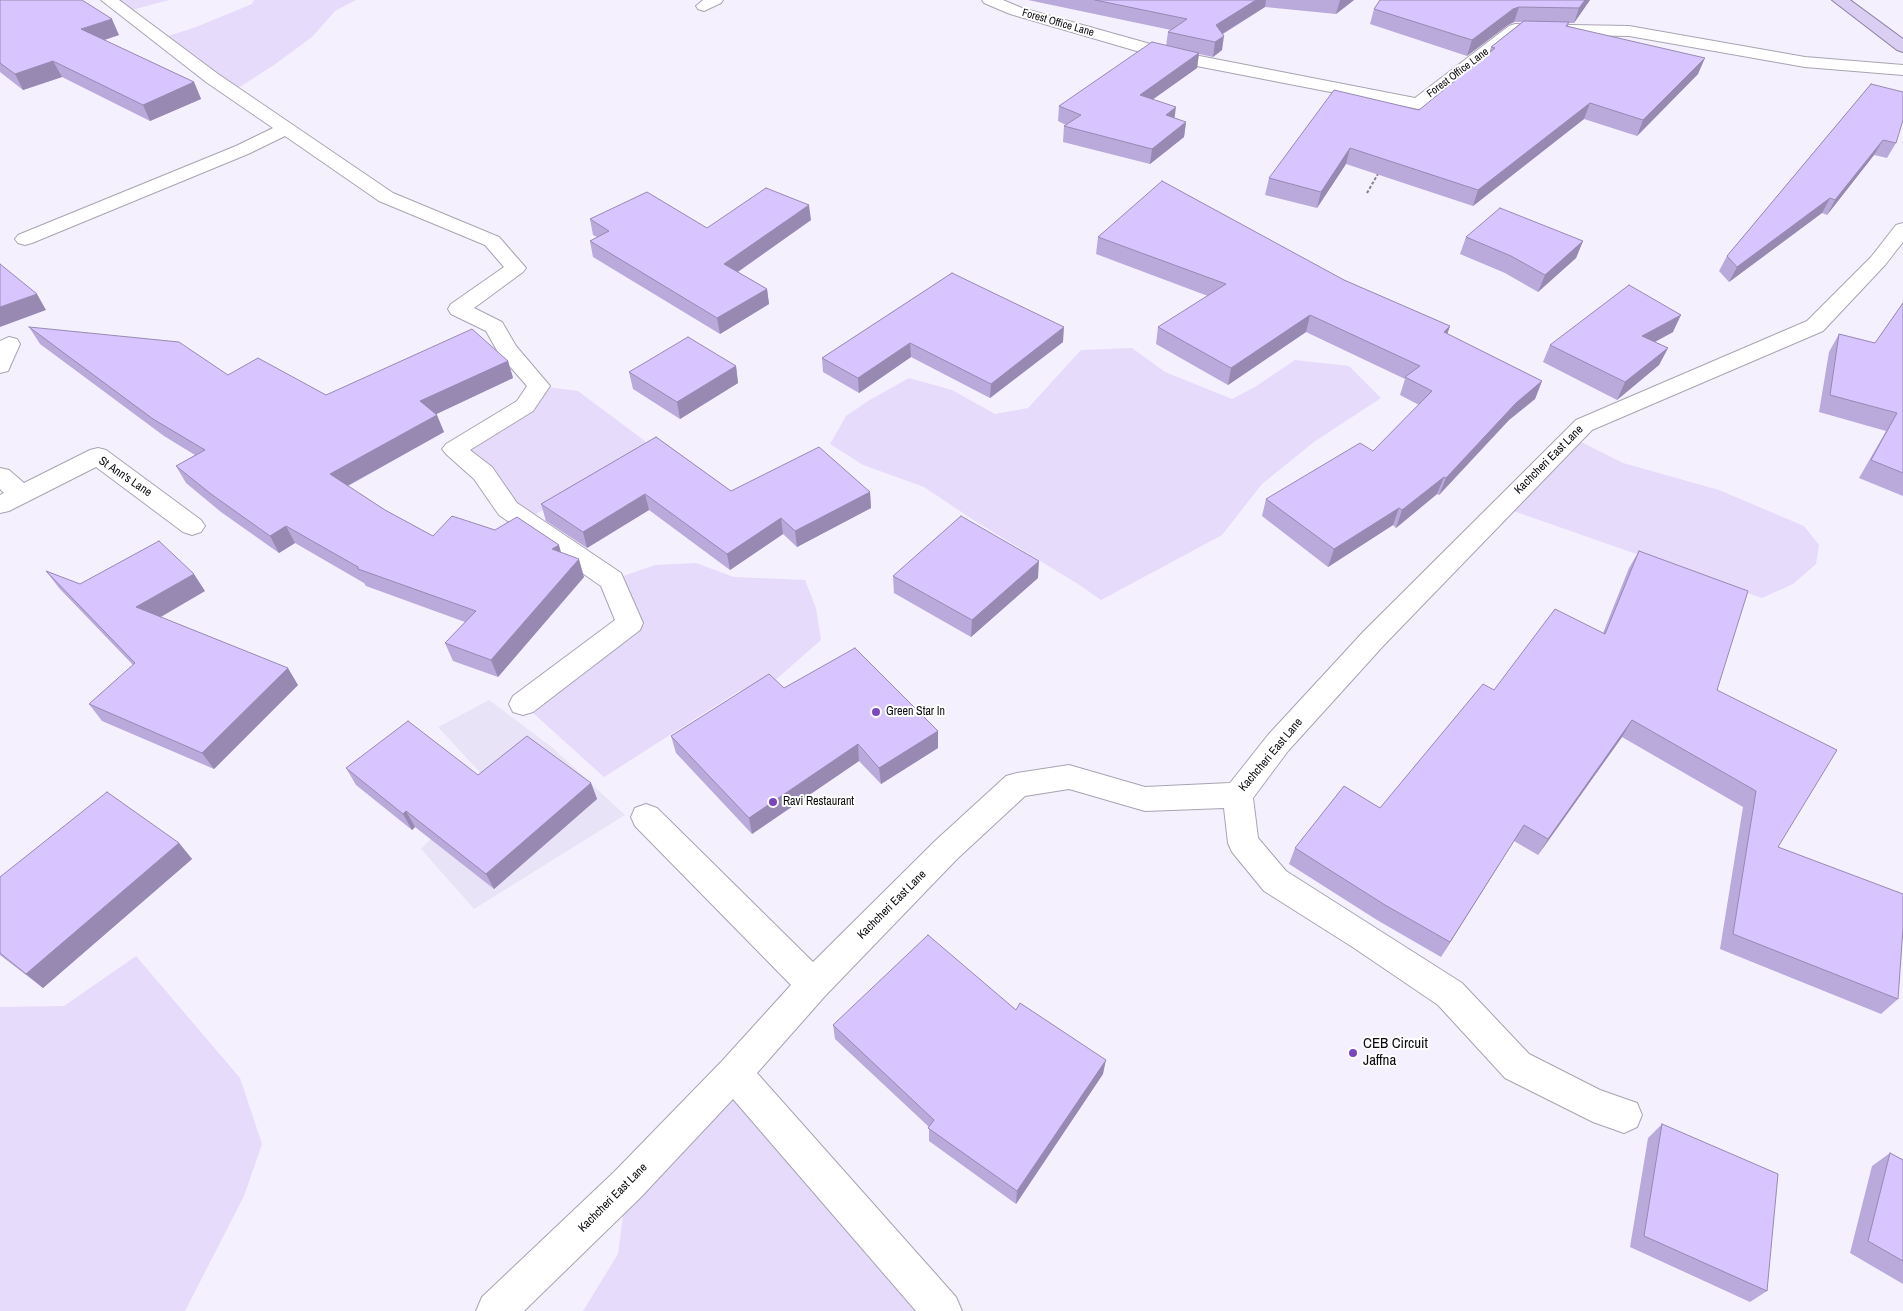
<!DOCTYPE html>
<style>
body{margin:0}
canvas{display:block;background:#f5f0fe}
</style>
<canvas width="1903" height="1311"></canvas>
<script>
const g = document.querySelector('canvas').getContext('2d');
g.lineJoin = 'round';
function fill(path, color) { g.fillStyle = color; g.fill(path, 'evenodd'); }
const poly = rows => new Path2D(rows.map(r => 'M' + r).join(''));
function stroke(path, color, width, dash) { g.strokeStyle = color; g.lineWidth = width; g.lineCap = dash ? 'butt' : 'round'; g.setLineDash(dash || []); g.stroke(path); }
function drawText(font, color, halo, rows, align = 'center') {
  g.font = font + ' "Archivo Narrow",sans-serif'; g.lineWidth = 4; g.setLineDash([]); g.textBaseline = 'middle'; g.strokeStyle = halo; g.fillStyle = color; for (const [text, x, y, turn = 0] of rows) {
    g.save(); g.translate(x, y); g.rotate((+turn || 0) * Math.PI / 180); g.textAlign = isNaN(turn) ? turn : align; if (halo) g.strokeText(text, 0, 0); g.fillText(text, 0, 0); g.restore();
  }
}
fill(poly([
 [489,700,553,748,625,815,474,909,421,849,487,780,438,727]
]), '#e9e3f7');
fill(poly([
 [109,0,169,0,125,12],
 [254,0,356,0,335,11,312,37,274,65,232,92,159,39,196,27,252,4],
 [1132,348,1165,372,1232,399,1255,387,1295,360,1349,366,1381,398,1314,442,1262,484,1222,535,1101,600,1078,584,978,523,924,487,863,465,830,444,846,416,868,401,909,378,952,390,995,414,1028,408,1081,350],
 [539,386,578,391,645,441,644,451,595,482,525,520,454,449],
 [1571,437,1623,463,1719,490,1804,526,1819,545,1816,564,1793,584,1762,598,1502,507],
 [696,563,734,577,805,580,816,608,821,640,773,682,739,691,604,777,523,704,629,623,612,580,655,565],
 [136,956,240,1078,262,1144,244,1196,185,1311,0,1311,0,1007,64,1006],
 [734,1073,942,1311,583,1311,618,1254,627,1185]
]), '#e6dbfb');
const minor = poly([
 [101,0,119,0,218,74,393,193,499,237,526,268,523,272,474,308,502,322,516,346,550,386,533,411,470,450,492,467,517,503,621,573,643,623,640,630,533,712,523,715,513,712,509,704,513,696,615,620,601,586,499,515,474,479,446,454,442,449,446,444,517,401,527,386,499,354,486,331,451,314,448,309,451,304,504,267,485,245,379,201,285,136,248,154,32,243,25,245,18,243,15,239,18,235,236,146,273,128,206,82,101,0],
 [703,0,723,0,721,3,704,11,698,9,696,6,703,0],
 [982,0,1003,0,1022,8,1179,52,1415,98,1509,26,1515,24,1629,26,1805,57,1903,65,1903,75,1805,67,1629,36,1519,34,1424,108,1418,109,1171,61,1010,14,984,3,982,0],
 [1903,223,1903,242,1885,265,1823,331,1592,430,1384,645,1288,751,1253,798,1258,838,1286,871,1462,983,1529,1054,1600,1090,1637,1103,1642,1115,1637,1127,1624,1133,1593,1122,1505,1078,1438,1005,1354,948,1264,891,1232,852,1228,843,1224,808,1145,811,1069,789,1025,796,957,859,825,996,757,1073,956,1297,962,1311,916,1311,733,1099,640,1198,524,1311,476,1311,482,1297,614,1172,722,1061,791,985,635,826,631,817,635,808,646,804,657,808,813,962,935,841,1006,776,1017,773,1069,765,1145,787,1230,783,1268,735,1364,631,1576,420,1807,321,1871,257,1896,225,1903,223],
 [9,337,17,339,20,344,8,371,0,373,0,341,9,337],
 [98,448,106,450,201,520,205,526,201,532,192,535,183,532,96,467,9,511,0,513,0,495,4,493,0,489,0,468,9,470,24,483,90,450,98,448]
]);
const trunk = poly([
 [1832,0,1850,0,1903,39,1903,52,1897,50,1832,0]
]);
stroke(minor, '#a8a4b1', 2);
stroke(trunk, '#8c81a1', 2);
stroke(poly([
 [1367,193,1379,172]
]), '#84808a', 2, [3, 2]);
fill(minor, '#fff');
fill(trunk, '#dacef3');
fill(poly([
 [0,0,119,35,104,40,194,82,201,99,150,121,62,77,23,90,0,72],
 [1028,0,1354,0,1336,14,1265,7,1223,34,1222,50,1213,57,1199,54,1197,68,1153,99,1174,118,1186,122,1184,137,1150,164,1063,142,1064,126,1066,125,1058,121,1059,106,1166,46,1168,32,1171,30],
 [1380,0,1590,0,1574,23,1569,23,1568,26,1698,74,1637,136,1584,119,1473,206,1346,164,1317,208,1265,195,1269,178,1419,110,1489,53,1491,47,1522,22,1514,22,1508,25,1467,56,1370,24,1374,9],
 [1871,84,1896,143,1887,158,1874,155,1827,215,1822,213,1729,282,1719,271,1727,256],
 [590,219,707,228,811,220,738,272,767,289,769,304,720,334,593,257,590,241,597,237,593,235],
 [1098,237,1344,280,1450,326,1447,334,1542,381,1535,399,1509,420,1439,495,1437,494,1396,528,1393,525,1328,567,1262,516,1266,499,1373,451,1419,405,1400,395,1405,379,1306,332,1228,385,1156,344,1158,327,1208,296,1096,254],
 [1466,237,1583,241,1576,258,1538,292,1505,273,1460,254],
 [952,273,1063,342,990,398,911,357,859,393,823,372,822,358],
 [1903,303,1903,496,1859,478,1886,431,1819,412,1829,352,1839,334,1875,343],
 [29,327,228,375,326,395,508,361,513,378,436,414,444,432,348,486,385,510,433,536,561,552,584,577,498,677,453,661,445,643,465,622,366,586,364,583,295,543,279,553,221,512,186,483,176,466,195,455,164,436,40,344],
 [1673,332,1655,342,1668,348,1659,365,1617,400,1543,362,1550,345],
 [736,366,738,383,680,419,633,389,629,372],
 [656,437,731,491,870,492,871,508,797,547,783,534,730,570,649,510,587,548,546,521,541,504],
 [1639,551,1717,690,1778,847,1898,999,1881,1014,1720,949,1743,807,1622,737,1538,855,1514,841,1441,957,1377,920,1289,864,1295,848,1380,808,1494,690,1603,633,1629,568],
 [46,571,80,584,205,591,161,617,298,685,214,769,102,721,89,704,133,665,59,588],
 [893,576,1038,578,971,637,894,593],
 [784,688,938,731,938,748,881,784,859,761,752,834,676,753,671,736],
 [346,768,478,775,591,783,597,799,494,889,415,827,412,830,356,785],
 [179,843,192,859,43,988,0,955,0,877],
 [1016,1010,1103,1074,1016,1204,929,1141,929,1127,835,1039,833,1025],
 [1662,1124,1767,1291,1750,1302,1630,1247,1648,1138],
 [1890,1153,1903,1160,1903,1284,1850,1253,1872,1166]
]), '#baa9db');
fill(poly([
 [1256,0,1266,0,1265,7,1214,39,1216,25],
 [1340,0,1354,0,1336,14],
 [1585,0,1590,0,1574,23,1579,8],
 [1519,7,1514,22,1508,25,1467,56,1472,40,1513,9],
 [112,19,119,35,89,45,81,29],
 [1224,36,1222,50,1213,57,1215,42],
 [1199,53,1197,68,1138,110,1140,95],
 [1705,58,1698,74,1637,136,1643,120],
 [53,61,62,77,23,90,15,74],
 [194,82,201,99,150,121,143,105],
 [1590,103,1584,119,1473,206,1478,190],
 [1176,107,1174,122,1166,115],
 [1186,122,1184,137,1150,164,1152,149],
 [1883,140,1874,155,1827,215,1835,200],
 [1350,148,1346,164,1317,208,1321,192],
 [1830,198,1822,213,1729,282,1737,267],
 [809,205,811,220,726,280,724,264],
 [1583,241,1576,258,1538,292,1545,275],
 [767,289,769,304,720,334,717,318],
 [37,294,46,310,0,327,0,307],
 [1310,315,1306,332,1228,385,1231,368],
 [1681,315,1673,332,1634,353,1642,336],
 [1450,326,1444,344,1444,332],
 [1064,327,1063,342,990,398,991,384],
 [910,343,911,357,859,393,858,378],
 [1668,348,1659,365,1617,400,1625,382],
 [508,361,513,378,426,419,420,401],
 [736,366,738,383,680,419,677,402],
 [1542,381,1535,399,1509,420,1439,495,1446,478,1516,403],
 [437,415,444,432,338,491,330,474],
 [1444,477,1437,494,1396,528,1402,510],
 [870,492,871,508,797,547,795,531],
 [645,494,649,510,587,548,583,532],
 [1399,508,1393,525,1328,567,1334,549],
 [781,518,783,534,730,570,727,554],
 [286,526,295,543,279,553,270,536],
 [559,545,564,563,552,549],
 [579,559,584,577,498,677,491,660],
 [1039,561,1038,578,971,637,972,620],
 [194,574,205,591,148,624,136,607],
 [288,668,298,685,214,769,202,753],
 [1632,720,1622,737,1538,855,1548,839],
 [938,731,938,748,881,784,879,768],
 [858,744,859,761,752,834,749,818],
 [591,783,597,799,494,889,486,874],
 [406,811,415,827,412,830,403,814],
 [1524,825,1514,841,1441,957,1450,942],
 [179,843,192,859,43,988,26,974],
 [1106,1060,1103,1074,1016,1204,1017,1191]
]), '#9789b2');
const building = poly([
 [0,0,82,0,112,19,81,29,194,82,143,105,53,61,15,74,0,63,0,0],
 [1095,0,1256,0,1216,25,1224,36,1215,42,1168,32,1187,19,1095,0],
 [1380,0,1585,0,1579,8,1519,7,1513,9,1472,40,1374,9,1380,0],
 [1524,21,1569,22,1566,26,1705,58,1643,120,1590,103,1478,190,1350,148,1321,192,1269,178,1334,90,1419,110,1495,48,1491,47,1524,21],
 [1152,42,1199,53,1140,95,1176,107,1166,115,1186,122,1152,149,1064,126,1081,115,1059,106,1152,42],
 [1871,84,1903,92,1903,120,1896,143,1883,140,1835,200,1830,198,1737,267,1727,256,1871,84],
 [1162,181,1344,280,1450,326,1444,332,1542,381,1516,403,1446,478,1444,477,1402,510,1399,508,1334,549,1266,499,1360,443,1373,451,1432,391,1405,377,1420,366,1310,315,1231,368,1158,327,1226,284,1098,237,1162,181],
 [766,188,809,205,724,264,767,289,717,318,590,241,609,231,590,219,647,192,707,228,766,188],
 [1500,208,1583,241,1545,275,1511,256,1466,237,1500,208],
 [0,264,37,294,0,307,0,264],
 [952,273,1064,327,991,384,910,343,858,378,822,358,952,273],
 [1629,285,1681,315,1642,336,1668,348,1625,382,1550,345,1629,285],
 [1903,303,1903,473,1871,460,1897,413,1830,395,1839,334,1875,343,1903,303],
 [29,327,179,342,228,375,258,358,326,395,472,329,508,361,420,401,437,415,330,474,385,510,433,536,452,516,495,530,517,517,559,545,552,549,579,559,491,660,445,643,476,611,358,569,358,567,286,526,270,536,211,494,176,466,205,450,153,419,29,327],
 [688,337,736,366,677,402,629,372,688,337],
 [656,437,731,491,819,447,870,492,795,531,781,518,727,554,645,494,583,532,541,504,656,437],
 [961,516,1039,561,972,620,893,576,961,516],
 [159,541,194,574,136,607,288,668,202,753,89,704,135,663,46,571,80,584,159,541],
 [1639,551,1748,591,1717,690,1837,750,1778,847,1903,894,1903,928,1898,999,1733,934,1756,791,1632,720,1548,839,1524,825,1450,942,1385,905,1295,848,1344,786,1380,808,1483,684,1494,690,1555,609,1605,634,1639,551],
 [855,648,938,731,879,768,858,744,749,818,671,736,769,674,784,688,855,648],
 [408,721,478,775,527,736,591,783,486,874,406,811,403,814,346,768,408,721],
 [107,792,179,843,26,974,0,953,0,877,107,792],
 [928,935,1016,1010,1020,1003,1106,1060,1017,1191,928,1128,934,1120,833,1025,928,935],
 [1662,1124,1778,1174,1767,1291,1644,1236,1662,1124],
 [1890,1153,1903,1160,1903,1261,1868,1241,1890,1153]
]);
fill(building, '#d8c4ff');
stroke(building, '#9789b2', 1);
for (const [x, y, r, color] of [
 [876,712,5,"#7b46bd"],
 [773,802,5,"#7b46bd"],
 [1353,1053,5,"#7b46bd"]
]) { const dot = new Path2D(); dot.arc(x, y, r, 0, 2 * Math.PI); g.fillStyle = color; g.fill(dot); stroke(dot, '#fff', 2); }
drawText('11px', '#0c0a0f', '#fff', [
 ["Forest Office Lane",1058,23,16],
 ["Forest Office Lane",1458,73,-37]
]);
drawText('12px', '#0c0a0f', '#fff', [
 ["Kachcheri East Lane",1549,460,-45],
 ["St Ann's Lane",125,477,34],
 ["Kachcheri East Lane",1271,755,-50],
 ["Kachcheri East Lane",892,905,-45],
 ["Kachcheri East Lane",613,1198,-45]
]);
drawText('12px', '#0c0a0f', '#fff', [
 ["Green Star In",886,712],
 ["Ravi Restaurant",783,802]
], 'left');
drawText('15px', '#0c0a0f', '#fff', [
 ["CEB Circuit",1363,1044],
 ["Jaffna",1363,1061]
], 'left');
</script>
